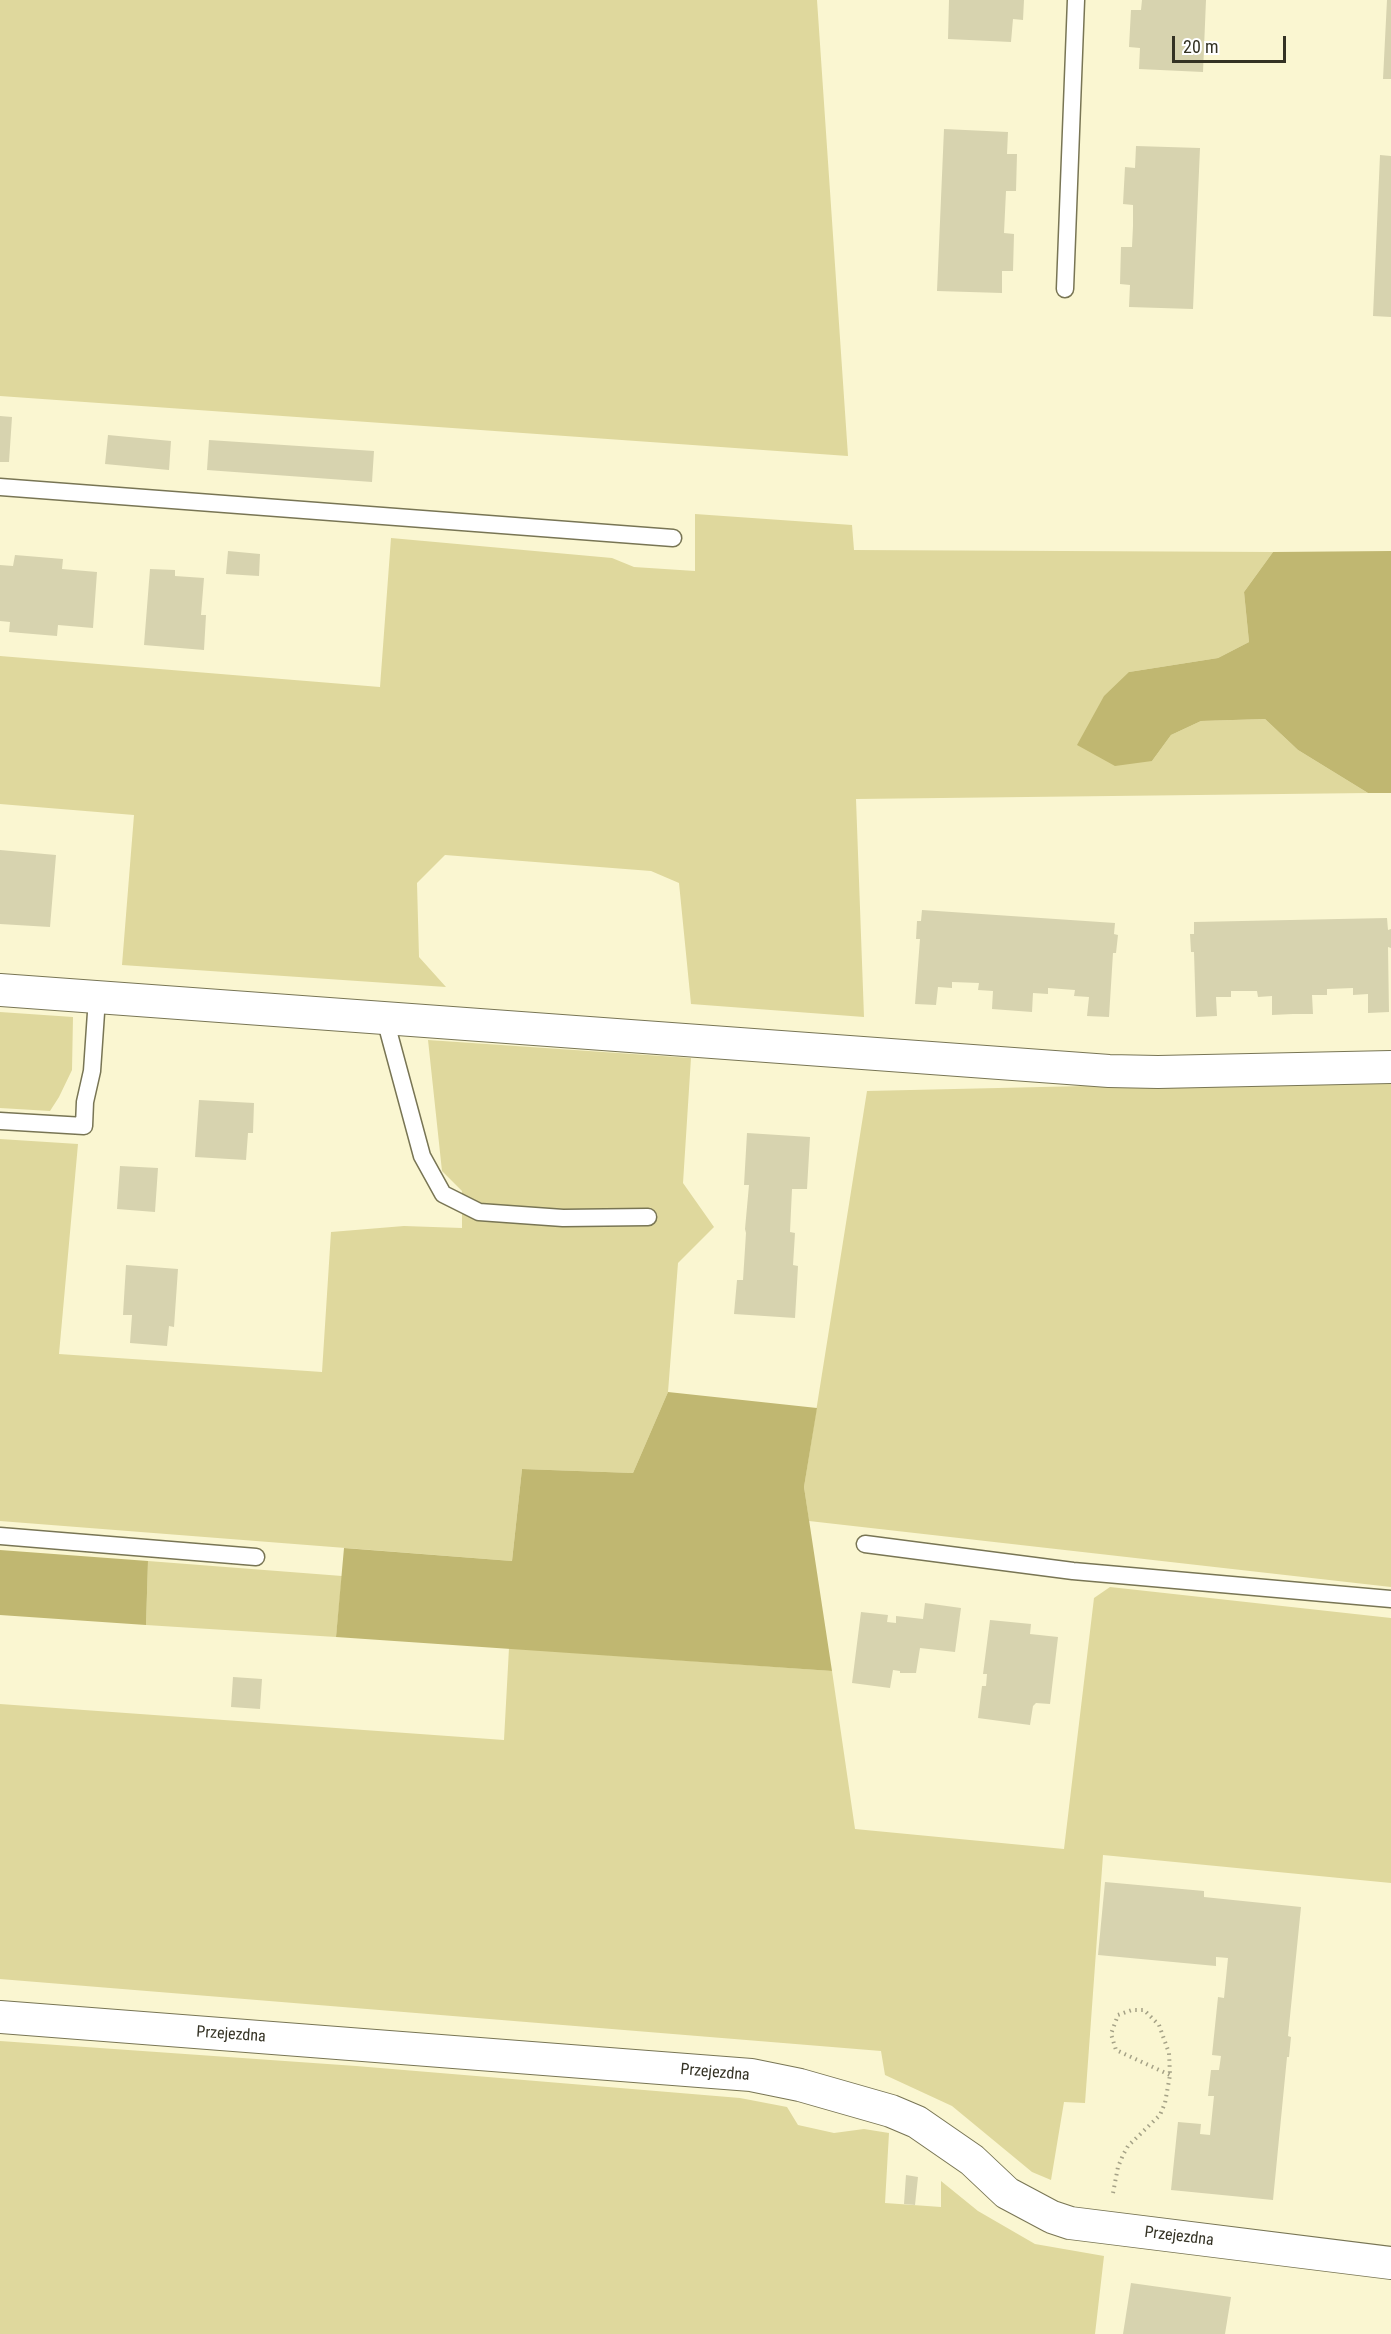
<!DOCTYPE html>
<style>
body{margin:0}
#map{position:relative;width:1391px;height:2334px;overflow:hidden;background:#faf6d1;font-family:"Roboto Condensed",sans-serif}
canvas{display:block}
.scale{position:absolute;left:1172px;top:36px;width:114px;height:27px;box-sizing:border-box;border:3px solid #343224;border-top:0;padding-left:8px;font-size:18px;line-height:21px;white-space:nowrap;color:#343224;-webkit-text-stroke:4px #fff;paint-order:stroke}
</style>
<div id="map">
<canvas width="1391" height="2334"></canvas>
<div class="scale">20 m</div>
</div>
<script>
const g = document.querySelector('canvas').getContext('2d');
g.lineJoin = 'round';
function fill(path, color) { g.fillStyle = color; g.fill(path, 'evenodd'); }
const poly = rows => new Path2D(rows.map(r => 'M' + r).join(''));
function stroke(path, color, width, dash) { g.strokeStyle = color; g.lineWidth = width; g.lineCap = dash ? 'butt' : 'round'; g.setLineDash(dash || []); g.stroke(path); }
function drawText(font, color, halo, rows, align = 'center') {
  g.font = font + ' "Roboto Condensed",sans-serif'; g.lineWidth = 4.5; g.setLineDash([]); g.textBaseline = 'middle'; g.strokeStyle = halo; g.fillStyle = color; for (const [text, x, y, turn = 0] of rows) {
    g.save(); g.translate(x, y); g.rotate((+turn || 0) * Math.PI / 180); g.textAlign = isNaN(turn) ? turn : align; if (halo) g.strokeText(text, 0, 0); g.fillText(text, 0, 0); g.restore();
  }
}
fill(poly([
 [0,0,817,0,848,456,0,396],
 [695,514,852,525,854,550,1273,552,1244,592,1249,642,1218,658,1129,672,1152,761,1171,735,1201,721,1265,719,1298,750,1368,793,856,799,864,1017,691,1004,679,883,651,871,445,855,417,883,419,957,446,987,122,965,134,815,0,804,0,656,380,687,391,538,612,558,634,567,695,571],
 [0,1012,73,1017,72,1070,59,1097,50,1111,0,1108],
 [428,1040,691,1058,683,1183,714,1227,678,1263,668,1392,633,1473,522,1469,512,1561,0,1521,0,1139,78,1144,59,1354,322,1372,331,1232,404,1226,462,1228,462,1191,442,1171],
 [1391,1079,1391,1587,809,1521,804,1487,867,1091],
 [148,1561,342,1576,336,1637,146,1625],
 [1110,1587,1391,1618,1391,1883,1103,1855,1085,2103,1064,2102,1051,2180,1032,2172,952,2106,885,2075,881,2051,0,1979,0,1704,504,1740,509,1648,832,1671,855,1829,1064,1849,1094,1598],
 [0,2041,356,2066,740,2098,787,2107,798,2125,834,2133,864,2129,889,2133,885,2203,941,2207,941,2181,978,2211,1035,2244,1104,2256,1095,2334,0,2334]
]), '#dfd89d');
fill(poly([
 [1391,551,1391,793,1368,793,1298,750,1265,719,1201,721,1171,735,1152,761,1115,766,1077,745,1104,696,1129,672,1218,658,1249,642,1244,592,1273,552],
 [668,1392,817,1408,804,1487,832,1671,336,1637,344,1548,512,1561,522,1469,633,1473],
 [0,1550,148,1561,146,1625,0,1615]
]), '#c0b771');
fill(poly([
 [949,0,1024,0,1023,20,1013,19,1011,42,948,39],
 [1142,0,1206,0,1203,72,1139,69,1140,48,1129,47,1131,10,1141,10],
 [1387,0,1391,0,1391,79,1383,79],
 [944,129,1008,132,1007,154,1017,154,1016,191,1006,191,1004,233,1014,234,1013,271,1002,271,1002,293,937,291],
 [1136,146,1200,148,1193,309,1129,307,1130,285,1120,284,1121,247,1132,247,1133,226,1133,205,1123,204,1125,167,1135,168],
 [1380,155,1391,156,1391,317,1373,316],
 [0,416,12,417,9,462,0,462],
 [108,435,171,441,169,470,105,464],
 [209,440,374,451,372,482,207,470],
 [228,551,260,554,259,576,226,574],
 [15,555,63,559,62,569,97,572,93,628,58,625,57,636,9,632,10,622,0,621,0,565,13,566],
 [150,569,175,570,175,576,204,578,201,615,206,615,204,650,144,645],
 [0,850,56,855,50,927,0,924],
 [922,910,1115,923,1114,934,1118,935,1116,953,1113,953,1109,1017,1087,1016,1089,997,1074,996,1075,990,1048,988,1048,994,1033,993,1032,1012,992,1009,993,991,978,990,979,983,952,982,952,988,938,987,936,1005,915,1004,920,939,916,939,917,921,921,921],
 [1387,918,1388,930,1391,929,1391,948,1388,947,1389,1012,1368,1013,1368,994,1353,995,1353,988,1327,989,1327,995,1312,995,1313,1014,1293,1014,1272,1015,1272,996,1258,997,1257,991,1231,991,1231,997,1216,997,1217,1016,1196,1017,1194,952,1191,952,1190,934,1194,934,1194,922],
 [199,1100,254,1103,253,1133,248,1133,246,1160,195,1157],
 [747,1133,810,1137,807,1189,792,1189,790,1232,795,1233,793,1265,798,1266,795,1318,734,1314,737,1280,743,1280,746,1233,745,1229,749,1185,744,1185],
 [120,1166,158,1168,155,1212,117,1209],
 [126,1265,178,1269,174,1327,169,1326,167,1346,130,1343,132,1315,123,1315],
 [925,1603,961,1608,955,1652,920,1648,916,1673,900,1673,900,1671,893,1670,890,1688,852,1683,861,1612,888,1615,887,1622,896,1623,896,1616,923,1619],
 [990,1620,1031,1624,1030,1634,1058,1637,1050,1704,1036,1703,1033,1706,1030,1725,978,1718,982,1686,986,1686,987,1674,983,1674],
 [233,1677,262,1679,260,1709,231,1707],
 [1105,1882,1204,1891,1204,1897,1301,1907,1288,2036,1291,2037,1289,2057,1287,2057,1273,2200,1171,2190,1178,2122,1201,2124,1200,2134,1210,2135,1214,2096,1208,2096,1211,2070,1219,2070,1221,2056,1212,2055,1218,1997,1224,1998,1228,1958,1216,1957,1216,1966,1098,1955],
 [906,2175,918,2177,915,2205,904,2204],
 [1131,2283,1231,2297,1225,2334,1123,2334]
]), '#d7d3af');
const service = poly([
 [1065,289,1076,0],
 [0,487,673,538],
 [385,1019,422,1156,443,1194,479,1212,563,1218,648,1217],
 [0,1121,84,1126,85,1102,92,1071,97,998],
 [0,1536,256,1557],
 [865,1544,1073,1571,1391,1599]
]);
const minor = poly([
 [0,990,1109,1071,1158,1072,1391,1067],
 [0,2017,751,2075,800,2085,891,2111,917,2122,972,2160,1007,2193,1052,2217,1070,2223,1391,2263]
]);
stroke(service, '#787554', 19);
stroke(minor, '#787554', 34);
stroke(poly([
 [1113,2193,1118,2167,1123,2155,1128,2146,1160,2115,1165,2103,1170,2075,1169,2053,1159,2025,1144,2010,1132,2010,1118,2015,1111,2034,1116,2050,1170,2075]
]), '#a4a186', 4, [1.5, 4.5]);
stroke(service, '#fff', 16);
stroke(minor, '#fff', 32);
drawText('16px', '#343224', '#fff', [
 ["Przejezdna",231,2035,4],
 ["Przejezdna",715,2073,5],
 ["Przejezdna",1179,2237,7]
]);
</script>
